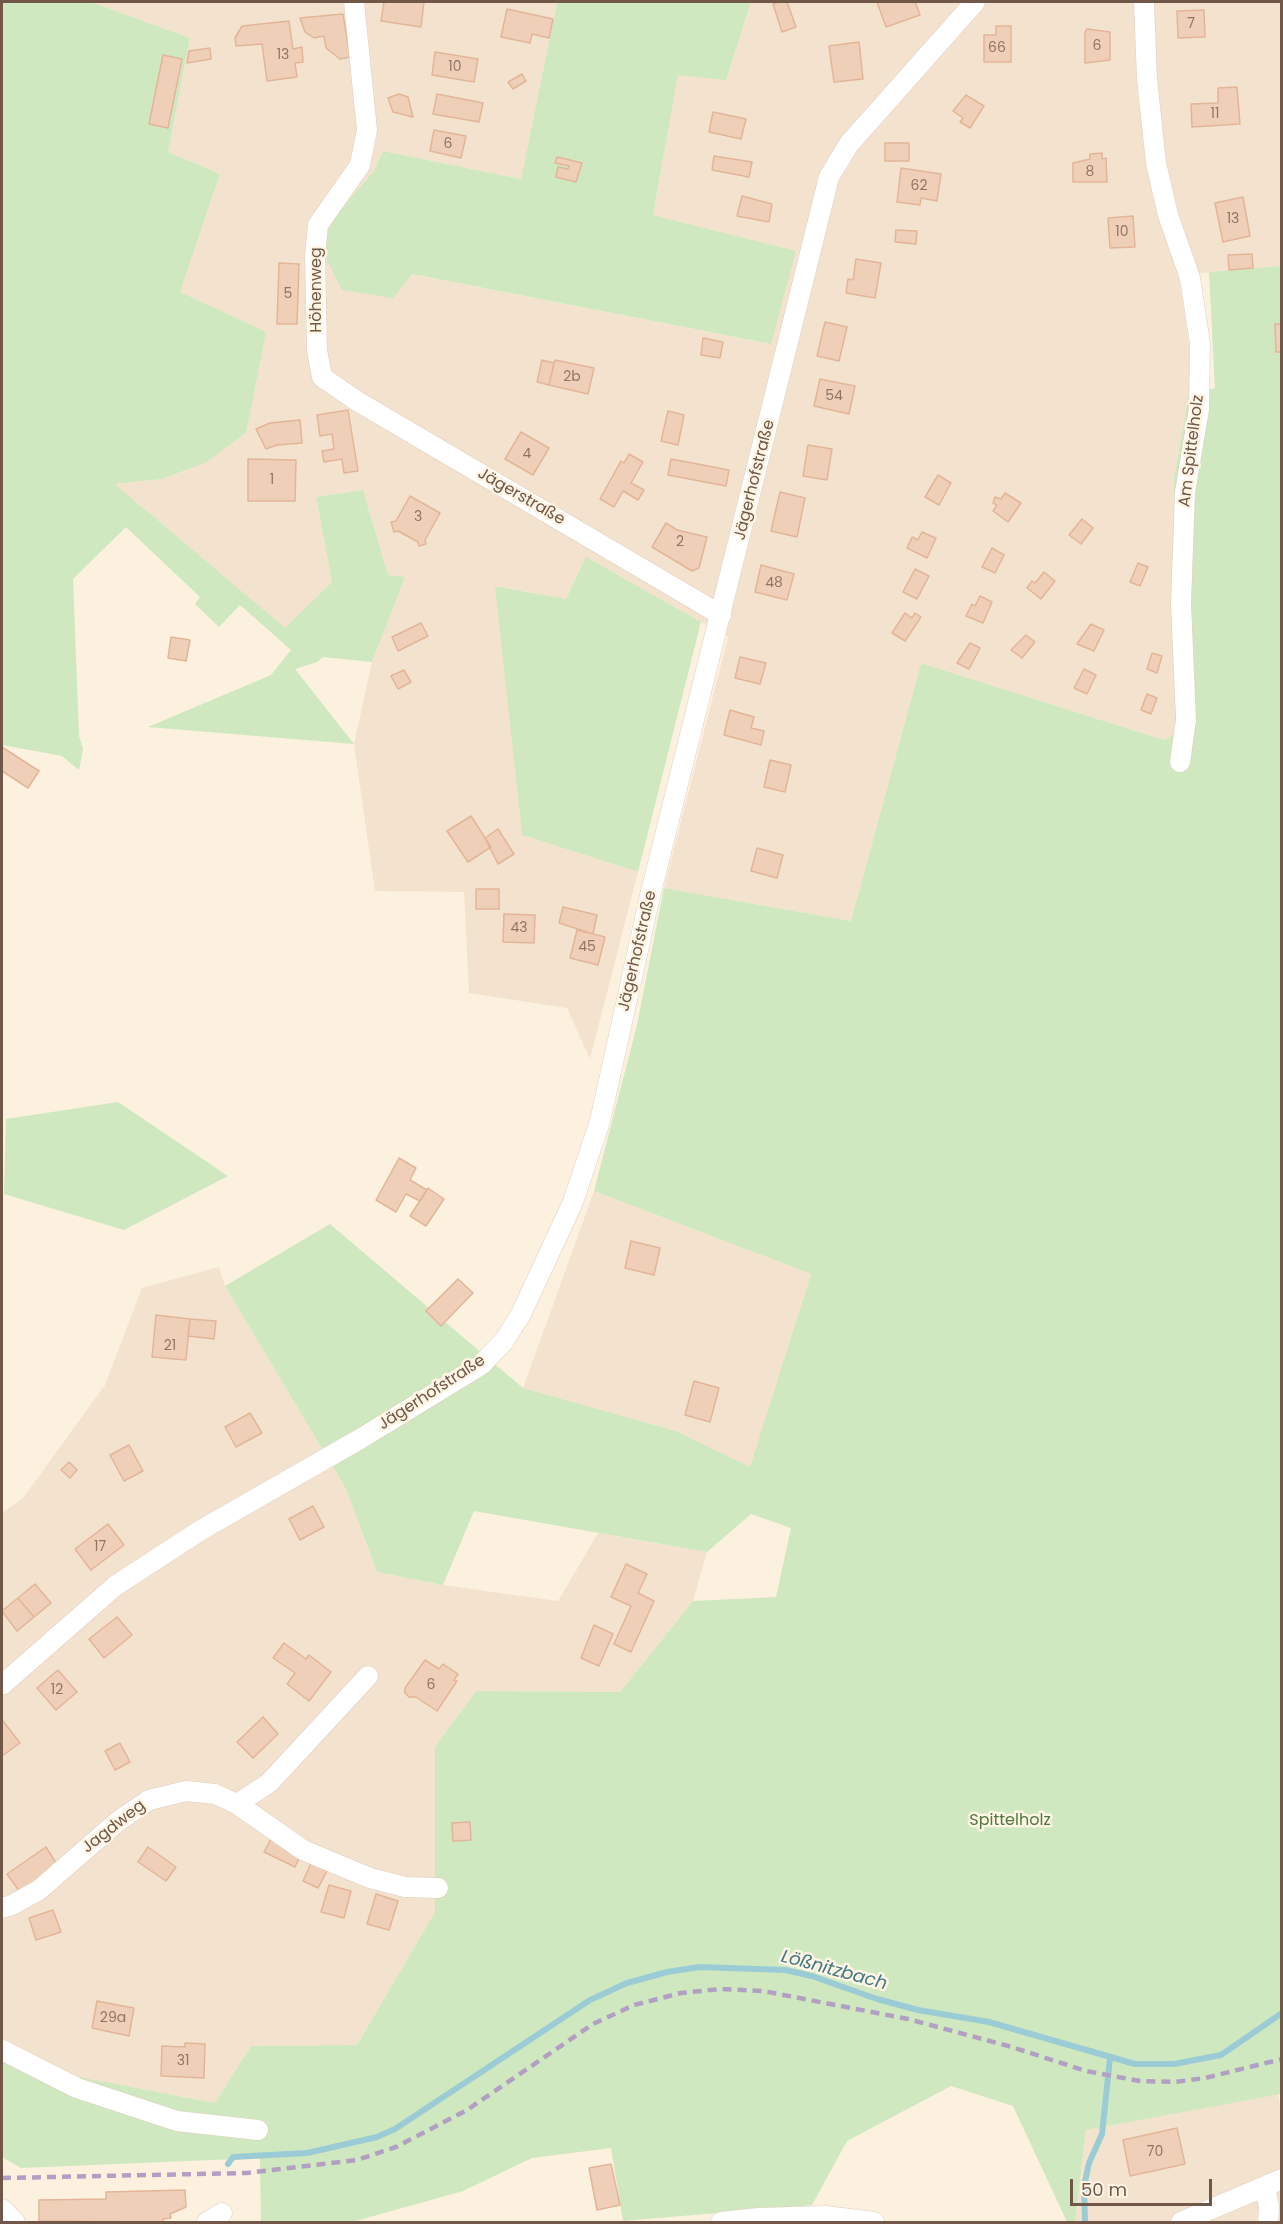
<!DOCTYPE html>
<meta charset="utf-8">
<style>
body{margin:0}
#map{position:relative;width:1283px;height:2224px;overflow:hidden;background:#fcf1df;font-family:Poppins,sans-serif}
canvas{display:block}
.frame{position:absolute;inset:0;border:3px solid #715748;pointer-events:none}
.scale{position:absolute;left:1070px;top:2179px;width:142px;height:27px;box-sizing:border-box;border:3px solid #715748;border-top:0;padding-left:8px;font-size:18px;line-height:21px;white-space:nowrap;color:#715748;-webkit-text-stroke:4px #fff5e5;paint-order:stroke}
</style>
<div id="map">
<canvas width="1283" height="2224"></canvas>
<div class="frame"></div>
<div class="scale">50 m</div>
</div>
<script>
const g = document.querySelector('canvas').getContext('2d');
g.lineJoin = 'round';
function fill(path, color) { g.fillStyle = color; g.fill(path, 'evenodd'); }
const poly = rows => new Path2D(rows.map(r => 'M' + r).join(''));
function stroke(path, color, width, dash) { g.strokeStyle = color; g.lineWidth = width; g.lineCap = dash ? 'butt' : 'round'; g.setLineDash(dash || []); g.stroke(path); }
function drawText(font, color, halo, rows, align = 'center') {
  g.font = font + ' Poppins,sans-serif'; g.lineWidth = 5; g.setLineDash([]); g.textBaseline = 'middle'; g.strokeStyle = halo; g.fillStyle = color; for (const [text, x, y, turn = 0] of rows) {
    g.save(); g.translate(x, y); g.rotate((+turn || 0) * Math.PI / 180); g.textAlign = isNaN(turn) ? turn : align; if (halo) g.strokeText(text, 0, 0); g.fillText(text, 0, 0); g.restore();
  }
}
fill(poly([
 [91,2,557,2,521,179,383,151,374,171,325,227,411,274,770,344,795,251,653,215,678,74,726,80,751,2,1280,2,1281,266,1179,275,1190,351,1189,393,1174,478,1176,734,1164,740,921,663,851,921,664,888,728,637,586,558,566,599,496,586,522,835,638,872,590,1059,567,1008,469,993,464,892,375,891,354,744,372,662,404,578,388,575,363,490,316,497,332,582,285,629,115,484,162,479,205,463,246,433,180,292,220,174,168,152,190,38],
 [594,1191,811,1274,750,1468,676,1431,523,1388],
 [219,1267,225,1286,346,1489,377,1572,443,1585,558,1601,598,1533,707,1552,693,1601,620,1692,476,1691,435,1747,435,1912,357,2045,251,2046,215,2103,2,2062,2,1513,23,1498,105,1385,142,1288],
 [1278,2094,1282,2118,1281,2222,1075,2222,1086,2130]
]), '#f3e3ce');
fill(poly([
 [2,2,91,2,190,38,168,152,220,174,180,292,266,332,246,433,205,463,162,479,115,484,285,628,332,582,316,497,363,490,388,575,405,577,372,662,323,657,317,662,295,669,354,744,148,727,271,675,291,650,240,605,219,627,195,604,200,597,126,527,73,579,79,736,83,749,79,770,62,756,2,745],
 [557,2,751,2,726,80,678,75,653,215,796,251,771,344,412,274,393,298,342,290,327,260,325,227,374,171,383,151,521,179],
 [1281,266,1281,2094,1086,2130,1075,2222,1067,2222,1013,2106,951,2086,847,2141,812,2205,623,2221,611,2148,532,2158,463,2191,352,2222,261,2222,260,2158,21,2168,2,2157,2,2062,215,2103,251,2046,357,2045,435,1912,435,1747,476,1691,620,1692,693,1601,776,1597,791,1528,751,1514,707,1552,474,1511,443,1585,377,1572,346,1489,225,1286,330,1224,523,1388,676,1431,750,1467,811,1274,594,1191,637,1025,664,888,851,921,921,663,1164,740,1175,734,1174,478,1189,393,1215,388,1209,272],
 [586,557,701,622,638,872,522,835,495,586,566,599],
 [118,1102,228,1176,124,1230,4,1194,6,1119]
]), '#cfe8bf');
stroke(poly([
 [228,2164,233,2157,307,2153,377,2137,395,2129,590,2000,627,1983,667,1972,700,1967,785,1970,812,1976,877,1999,918,2010,989,2022,1135,2064,1174,2064,1221,2055,1282,2013],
 [1085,2222,1084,2186,1089,2163,1102,2134,1110,2058]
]), '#9bccd6', 6);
const building = poly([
 [384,2,424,2,421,27,381,21,384,2],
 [779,2,787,2,796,27,782,32,773,4,779,2],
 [877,2,915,2,920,15,886,27,877,2],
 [507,9,553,19,549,38,532,34,530,43,501,37,507,9],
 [1204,10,1205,37,1178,38,1177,11,1204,10],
 [343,14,350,57,340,59,326,48,324,36,314,38,305,32,300,18,343,14],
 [289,21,293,49,302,47,303,62,295,63,297,77,267,81,262,44,236,46,235,38,242,26,289,21],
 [996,26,1011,26,1011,62,984,62,984,35,996,35,996,26],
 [1087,29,1110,32,1110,60,1085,63,1085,32,1087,29],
 [859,42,863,79,834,82,829,46,859,42],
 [210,48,211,59,187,63,189,51,210,48],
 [435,52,478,59,474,82,432,75,435,52],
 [163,55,182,59,168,128,149,124,163,55],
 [522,74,526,81,513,89,508,82,522,74],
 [1237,87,1240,124,1192,127,1191,104,1218,103,1218,88,1237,87],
 [399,94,408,97,413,117,393,112,388,98,399,94],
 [437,94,483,103,479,122,433,114,437,94],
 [966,95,984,106,970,128,960,122,963,118,953,111,966,95],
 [713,112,746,119,741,139,709,132,713,112],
 [434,130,466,136,461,158,430,151,434,130],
 [885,143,909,143,909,161,885,161,885,143],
 [1102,153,1102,159,1106,158,1107,182,1073,182,1073,163,1090,159,1090,154,1102,153],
 [714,156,752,162,749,177,712,170,714,156],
 [557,157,582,163,576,182,556,177,558,167,568,169,569,166,555,163,557,157],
 [901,168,941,174,937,201,921,198,920,205,897,202,901,168],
 [742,196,772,204,769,222,737,216,742,196],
 [1243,197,1250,236,1223,242,1215,203,1243,197],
 [1133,216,1135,247,1110,248,1108,218,1133,216],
 [896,230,917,231,916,244,895,242,896,230],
 [1252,254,1253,268,1229,270,1228,255,1252,254],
 [856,259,881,263,875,298,846,293,848,279,853,280,856,259],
 [279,263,299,264,297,324,277,324,279,263],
 [825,322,847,327,839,361,817,356,825,322],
 [1275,324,1282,324,1282,352,1276,352,1275,324],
 [703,338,723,342,720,358,701,355,703,338],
 [542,360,554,363,549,385,537,382,542,360],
 [555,360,594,368,588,394,549,385,555,360],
 [820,379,855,386,849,414,814,406,820,379],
 [348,410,358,471,344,473,342,459,324,462,322,451,334,449,332,434,320,436,317,415,348,410],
 [668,411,684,415,678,445,661,441,668,411],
 [300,420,302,443,277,445,266,449,256,429,270,423,300,420],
 [521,432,549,448,533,475,505,459,521,432],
 [808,445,832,449,827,480,803,476,808,445],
 [629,454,643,462,631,483,644,490,638,500,623,491,614,507,600,499,621,461,624,463,629,454],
 [248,459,296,460,295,501,248,501,248,459],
 [671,459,729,470,726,486,668,475,671,459],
 [938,475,951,483,939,505,925,497,938,475],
 [780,492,805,498,797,537,771,531,780,492],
 [1005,493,1021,503,1008,522,993,511,997,505,993,503,995,497,1001,499,1005,493],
 [410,496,440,513,425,540,426,544,419,546,418,542,398,531,394,532,391,522,396,521,410,496],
 [1082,519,1093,528,1081,544,1069,535,1082,519],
 [666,523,677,530,707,537,699,568,692,571,652,547,666,523],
 [922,532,936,538,927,558,907,548,912,537,918,540,922,532],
 [992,548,1004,555,995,573,982,567,992,548],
 [1138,563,1148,567,1140,586,1130,582,1138,563],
 [761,565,794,574,787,600,755,592,761,565],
 [915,569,929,576,917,599,903,592,915,569],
 [1044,572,1055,581,1041,599,1027,588,1032,581,1035,583,1044,572],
 [980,596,992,602,983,623,966,616,972,604,975,606,980,596],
 [905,613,912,618,915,613,921,617,905,641,892,633,905,613],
 [421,623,428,636,398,651,392,637,421,623],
 [1091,624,1104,630,1094,651,1077,644,1091,624],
 [1026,635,1035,642,1022,658,1011,650,1026,635],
 [171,637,190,640,186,661,168,658,171,637],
 [970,643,980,648,969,669,957,663,970,643],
 [1152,653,1162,656,1157,673,1147,669,1152,653],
 [740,657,766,663,760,684,735,678,740,657],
 [1084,669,1096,675,1087,694,1074,688,1084,669],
 [404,670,411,682,398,689,391,676,404,670],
 [1147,694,1157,698,1151,714,1141,710,1147,694],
 [730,710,754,717,751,728,764,731,761,745,724,735,730,710],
 [2,747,39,771,28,788,2,771,2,747],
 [770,760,791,765,785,792,764,787,770,760],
 [471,816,491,847,468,862,447,831,471,816],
 [498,829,514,854,498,864,485,838,498,829],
 [757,848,783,855,777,878,751,871,757,848],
 [476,889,499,889,499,909,476,909,476,889],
 [563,907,597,915,593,934,559,923,563,907],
 [504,914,535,915,534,943,503,942,504,914],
 [577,930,605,937,598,965,570,958,577,930],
 [399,1158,416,1168,410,1180,427,1190,420,1201,406,1194,396,1212,376,1200,399,1158],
 [428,1188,444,1199,426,1226,410,1216,428,1188],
 [631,1241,660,1248,654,1275,625,1268,631,1241],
 [458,1279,473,1293,441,1326,426,1311,458,1279],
 [156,1315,190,1319,186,1360,152,1357,156,1315],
 [190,1319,216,1321,214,1339,188,1336,190,1319],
 [694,1381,719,1388,710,1422,685,1415,694,1381],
 [250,1413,262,1433,236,1447,225,1427,250,1413],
 [129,1445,143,1471,124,1481,110,1455,129,1445],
 [69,1462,77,1470,70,1478,61,1470,69,1462],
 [313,1506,324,1527,300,1540,289,1519,313,1506],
 [108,1524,124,1545,91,1570,75,1549,108,1524],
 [626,1564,647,1574,638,1593,654,1601,631,1652,614,1644,631,1606,611,1597,626,1564],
 [35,1584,51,1603,34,1617,18,1598,35,1584],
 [18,1598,34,1617,17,1631,2,1611,18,1598],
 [117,1617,132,1635,104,1658,89,1639,117,1617],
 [594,1625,613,1634,599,1666,581,1658,594,1625],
 [284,1643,306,1659,309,1655,331,1672,309,1701,287,1684,295,1673,273,1658,284,1643],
 [425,1660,439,1669,443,1664,458,1674,454,1680,457,1681,437,1711,416,1697,409,1697,405,1693,405,1688,425,1660],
 [58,1670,77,1692,56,1710,37,1688,58,1670],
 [263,1717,278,1734,253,1758,237,1742,263,1717],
 [3,1721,20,1743,2,1756,2,1722,3,1721],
 [120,1743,130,1762,115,1770,105,1751,120,1743],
 [470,1822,471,1840,453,1841,452,1823,470,1822],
 [271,1839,301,1854,295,1867,264,1852,271,1839],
 [46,1847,58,1866,20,1892,7,1874,46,1847],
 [148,1847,176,1867,166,1881,138,1862,148,1847],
 [313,1859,329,1867,318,1888,303,1881,313,1859],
 [329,1885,351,1891,344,1918,321,1912,329,1885],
 [376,1894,398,1901,389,1930,367,1924,376,1894],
 [53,1910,61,1932,36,1940,29,1918,53,1910],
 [97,2001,134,2008,129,2036,92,2028,97,2001],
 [185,2043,205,2044,204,2078,161,2076,162,2046,185,2047,185,2043],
 [1177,2128,1185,2164,1130,2176,1123,2140,1177,2128],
 [611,2164,620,2205,597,2210,589,2168,611,2164],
 [185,2190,186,2207,170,2214,171,2218,163,2219,163,2222,39,2221,39,2200,106,2199,106,2192,185,2190]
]);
fill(building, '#f0cfb8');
stroke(building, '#e3b598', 1.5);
const minor = poly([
 [354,2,367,130,360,165,318,225,315,256,317,350,322,377,357,401,721,615],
 [1144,2,1147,79,1156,163,1168,215,1190,278,1200,343,1199,409,1185,492,1181,603,1186,720,1180,762],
 [2,1685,115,1586,201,1530,360,1439,481,1365,504,1341,521,1314,573,1202,600,1121,650,896,829,177,849,144,975,2],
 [237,1804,303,1850,370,1878,405,1887,438,1888],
 [2,1908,12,1905,39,1890,117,1822,149,1800,186,1791,215,1794,237,1804,269,1783,368,1676],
 [2,2050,77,2088,177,2121,258,2130],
 [1265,2187,1269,2207,1268,2222],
 [2,2209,15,2222],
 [207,2222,222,2213],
 [721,2222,759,2218,826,2216,874,2222],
 [1181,2222,1282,2179]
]);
stroke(minor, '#dfcdbc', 21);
stroke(minor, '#fff', 20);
stroke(poly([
 [2,2178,247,2173,357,2160,396,2147,467,2110,593,2024,634,2005,681,1993,721,1989,763,1991,908,2019,1012,2047,1086,2071,1140,2081,1175,2082,1205,2078,1282,2059]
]), '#b39fc3', 4.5, [9, 6]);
drawText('14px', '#917564', null, [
 ["7",1191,24],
 ["6",1097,46],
 ["66",997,48],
 ["13",283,55],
 ["10",455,67],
 ["11",1215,114],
 ["6",448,144],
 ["8",1090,172],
 ["62",919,186],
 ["13",1233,219],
 ["10",1122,232],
 ["5",288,294],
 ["2b",572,377],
 ["54",834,396],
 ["4",527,454],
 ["1",272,480],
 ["3",418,517],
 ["2",680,542],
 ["48",774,583],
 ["43",519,928],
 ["45",587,947],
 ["21",170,1346],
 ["17",100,1547],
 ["6",431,1685],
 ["12",57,1690],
 ["29a",113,2018],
 ["31",183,2061],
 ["70",1155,2152]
]);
drawText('16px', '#715748', '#fff5e5', [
 ["Höhenweg",317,290,-90],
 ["Am Spittelholz",1192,451,-83],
 ["Jägerhofstraße",755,480,-76],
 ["Jägerstraße",521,497,30],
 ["Jägerhofstraße",638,951,-77],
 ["Jägerhofstraße",432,1393,-33],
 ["Jagdweg",114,1827,-38]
]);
drawText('16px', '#507840', '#fff5e5', [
 ["Spittelholz",1010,1821]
]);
drawText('italic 18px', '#427985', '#fff5e5', [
 ["Lößnitzbach",834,1971,15]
]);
</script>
